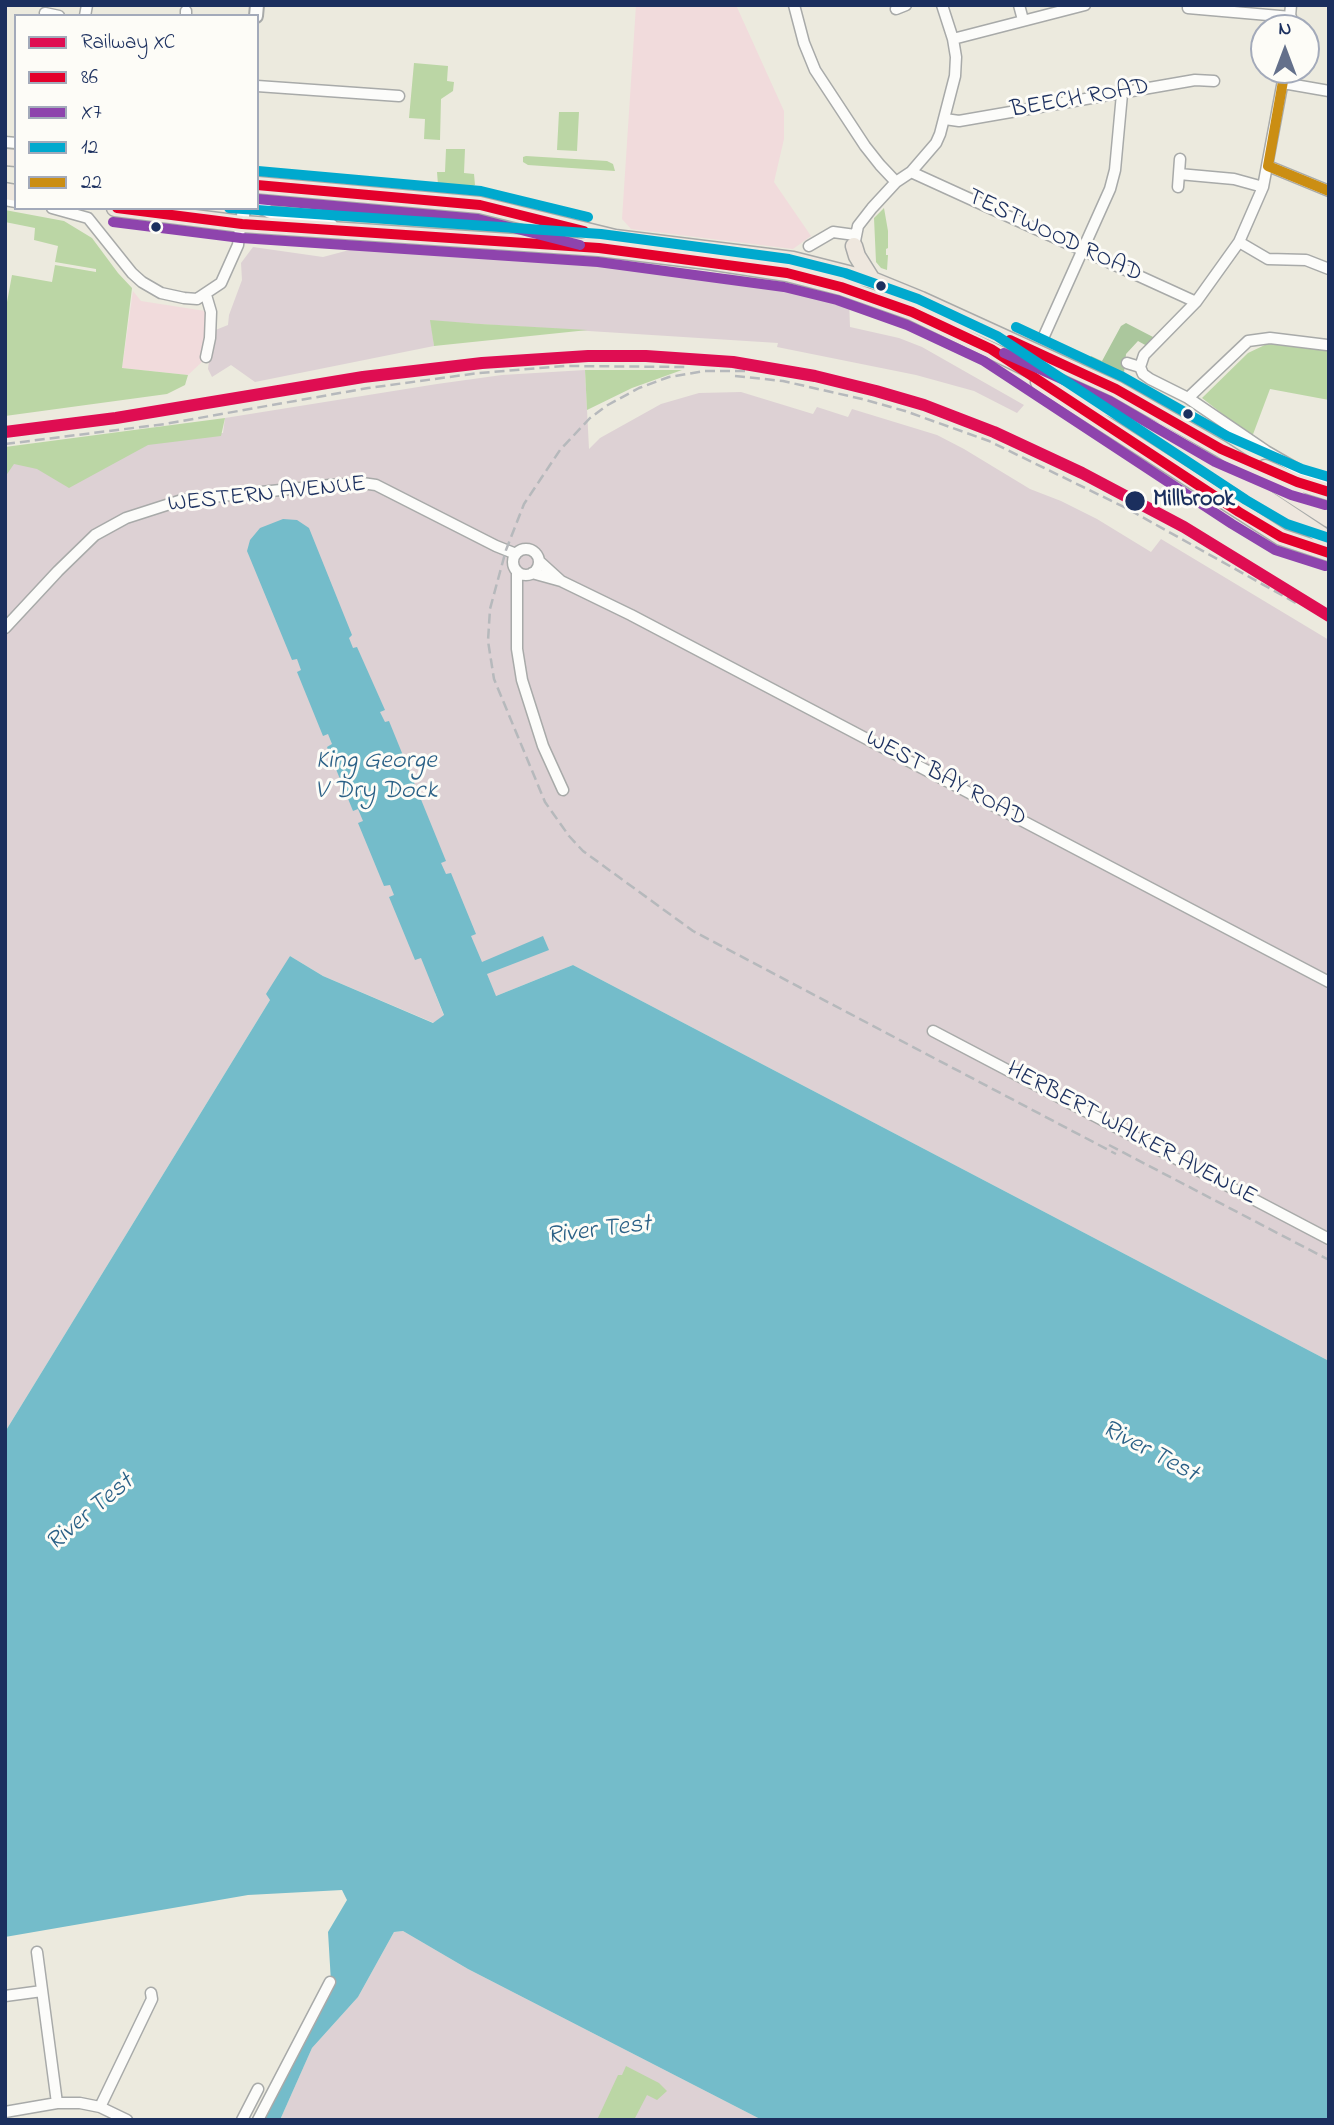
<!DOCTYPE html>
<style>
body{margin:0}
#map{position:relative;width:1334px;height:2125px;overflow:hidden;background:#eceade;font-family:"Indie Flower",sans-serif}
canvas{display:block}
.frame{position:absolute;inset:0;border:7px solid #1b2f5e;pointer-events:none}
.legend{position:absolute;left:14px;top:14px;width:245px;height:196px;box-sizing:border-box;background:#fdfcf7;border:2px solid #a3aaba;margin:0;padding:9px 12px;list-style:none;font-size:21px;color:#1b2f5e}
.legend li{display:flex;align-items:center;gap:14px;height:35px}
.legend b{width:35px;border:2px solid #a3aaba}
.north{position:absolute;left:1250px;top:14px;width:70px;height:70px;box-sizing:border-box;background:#fdfcf7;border:2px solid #a3aaba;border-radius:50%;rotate:0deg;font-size:19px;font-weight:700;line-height:28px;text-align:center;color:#1b2f5e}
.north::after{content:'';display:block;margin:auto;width:24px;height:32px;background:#64708b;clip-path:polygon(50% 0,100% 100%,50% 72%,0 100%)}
</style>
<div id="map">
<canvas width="1334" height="2125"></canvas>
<div class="frame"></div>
<ul class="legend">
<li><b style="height:9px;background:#df0d52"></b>Railway XC</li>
<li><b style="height:9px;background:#e4002b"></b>86</li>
<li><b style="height:9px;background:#8e44ad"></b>X7</li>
<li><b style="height:9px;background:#00a9ce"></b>12</li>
<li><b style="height:9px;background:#cb8e13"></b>22</li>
</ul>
<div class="north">N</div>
</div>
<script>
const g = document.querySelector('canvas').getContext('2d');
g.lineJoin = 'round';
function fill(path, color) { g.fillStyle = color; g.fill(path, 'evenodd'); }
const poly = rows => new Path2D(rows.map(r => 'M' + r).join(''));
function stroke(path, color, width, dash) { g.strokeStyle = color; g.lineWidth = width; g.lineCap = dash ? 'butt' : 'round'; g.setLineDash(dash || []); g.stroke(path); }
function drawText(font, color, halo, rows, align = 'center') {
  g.font = font + ' "Indie Flower",sans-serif'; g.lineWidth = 6; g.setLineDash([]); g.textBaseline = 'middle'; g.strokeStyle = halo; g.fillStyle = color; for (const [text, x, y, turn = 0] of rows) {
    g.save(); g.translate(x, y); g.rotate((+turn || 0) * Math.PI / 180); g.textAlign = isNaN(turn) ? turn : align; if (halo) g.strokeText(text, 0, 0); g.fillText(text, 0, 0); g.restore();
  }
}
fill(poly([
 [636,5,736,5,784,111,784,139,774,182,811,236,793,249,631,229,622,219],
 [133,291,141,301,205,311,208,315,203,361,188,375,122,368]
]), '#f1dbdc');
fill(poly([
 [372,244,611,260,685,269,711,275,729,274,795,285,849,300,850,327,899,338,922,347,1024,405,1017,413,974,391,916,375,777,347,778,343,431,321,434,346,255,382,231,365,212,377,208,369,213,331,228,325,229,315,242,280,241,263,253,247,323,257],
 [585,370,589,449,600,438,661,404,699,393,741,392,813,414,817,407,848,417,852,409,937,435,964,449,1030,489,1061,501,1097,519,1151,552,1161,539,1329,640,1329,1361,573,965,496,996,435,993,444,1016,434,1023,323,976,290,956,270,1000,5,1432,5,459,178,434,223,433,225,418,437,384,502,375],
 [403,1931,468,1969,762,2120,280,2120,312,2048,358,1997,394,1932]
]), '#ddd1d4');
fill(poly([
 [414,63,448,66,447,81,454,82,453,91,441,99,440,140,424,139,425,119,409,118],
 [559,112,579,112,577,151,557,150],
 [446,149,465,149,464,173,474,174,475,185,471,187,438,185,437,172,445,172],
 [526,156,607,161,613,164,615,171,528,165,523,162,523,157],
 [260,192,480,211,578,235,578,239,334,220,328,215,315,213,309,215,269,208,261,203,259,199],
 [884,208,888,231,888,248,886,249,886,255,888,255,887,270,881,268,876,262,874,218],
 [5,210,64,221,92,238,118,273,132,288,122,368,188,375,185,385,167,394,5,416,5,313,12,275,52,282,55,265,96,272,96,269,55,262,58,246,34,240,35,228,5,222],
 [430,320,481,324,588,330,434,346],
 [1269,343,1329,343,1329,400,1270,389,1252,437,1202,398,1248,353],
 [585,370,682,370,632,388,587,410],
 [1056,385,1078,394,1219,475,1315,541,1282,529],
 [225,418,221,436,148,445,69,488,37,469,14,464,5,477,5,447],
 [626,2066,659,2083,667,2091,657,2100,647,2095,634,2120,597,2120,618,2075,622,2075]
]), '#bbd6a5');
fill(poly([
 [1126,323,1155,338,1147,346,1138,341,1126,354,1124,373,1109,366,1105,371,1088,364,1091,356,1102,361,1121,326]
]), '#abc79d');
fill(poly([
 [283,519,297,520,309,528,352,635,349,638,353,648,357,647,385,710,380,712,385,722,389,721,415,785,410,788,414,798,420,797,446,861,441,863,446,874,451,873,476,934,471,936,482,962,543,936,549,950,487,974,496,996,573,965,1329,1361,1329,2120,762,2120,468,1969,403,1931,394,1932,358,1997,312,2048,280,2120,262,2120,331,1982,328,1932,347,1900,342,1890,248,1895,5,1937,5,1432,270,1000,266,994,290,956,323,976,433,1023,444,1015,421,958,415,960,389,897,394,895,390,885,384,886,358,823,363,821,358,809,353,811,327,747,332,744,328,734,323,736,297,672,301,670,297,659,292,660,247,551,250,540,260,528]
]), '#74bcca');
const minor = poly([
 [794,5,804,43,815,70,865,146,880,165,896,182],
 [1019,5,1023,20],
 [1188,8,1291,17],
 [896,9,906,5],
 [45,13,59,16],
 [85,16,87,5],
 [186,16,186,11],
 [1289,28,1291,5],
 [953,39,1085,5],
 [1283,83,1329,91],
 [257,86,399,96],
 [945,119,959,121,1195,80,1214,81],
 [5,142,16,143],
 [1268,166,1329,191],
 [911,172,1196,302],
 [1179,174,1234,179,1263,187],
 [1178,187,1180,159],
 [5,200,16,202],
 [52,208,88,218,132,273,142,282,161,293,184,298,197,299,221,283,238,245,241,219],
 [1239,242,1268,259,1306,260,1329,269],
 [809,246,833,232,855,235],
 [854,246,858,226,872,208,896,182,911,172,936,143,940,134,955,76,956,57,953,39,942,5],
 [206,295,211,312,210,338,206,357],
 [1044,336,1110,189,1115,170,1122,94],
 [1127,363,1140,367,1143,374,1150,379,1188,398,1266,451,1304,473,1329,481],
 [1140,367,1144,355,1196,302,1239,242,1263,187,1285,70],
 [1188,398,1248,341,1270,338,1327,345],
 '513 562a13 13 0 1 1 26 0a13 13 0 1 1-26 0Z',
 [539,561,561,581],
 [517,571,517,649,522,680,543,746,563,790],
 [532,573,561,581,631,615,1329,982],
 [5,628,58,571,95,535,126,518,182,500,330,485,362,483,376,485,496,546,516,554],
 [933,1031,1329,1239],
 [37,1952,57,2103],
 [5,1996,42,1991],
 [100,2107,152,1999,151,1993],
 [5,2112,57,2103,80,2103,100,2107,127,2120],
 [242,2120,258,2089],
 [258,2120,330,1982]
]);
const tertiary = poly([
 [256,16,257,5],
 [257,205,270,212,331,225],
 [242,224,244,208]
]);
const trunk = poly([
 [5,157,16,158],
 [257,185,480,205,615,238,793,260,872,280,921,300,1116,389,1221,449,1329,519],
 [5,191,16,193],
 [115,208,242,224,599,248,708,261,787,273,841,287,912,312,1157,431,1242,482,1329,540],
 [854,246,857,256,872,280],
 [1039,382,1281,537,1329,553],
 [1265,468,1297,482,1329,492]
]);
stroke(minor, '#a8aaa9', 13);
stroke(tertiary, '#a8aaa9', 16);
stroke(trunk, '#a8aaa9', 19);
stroke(minor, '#fcfcfa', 10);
stroke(tertiary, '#fcfcfa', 12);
stroke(trunk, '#eee7de', 16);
stroke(poly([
 [745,371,705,371,669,377,639,388,606,406,590,418,560,450,524,504,506,550,500,572,490,609,488,641,494,679,545,802,569,836,583,851,693,931,1116,1154],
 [735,376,783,381,862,399,905,411,989,441,1126,508,1296,603],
 [5,444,165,424,368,388,479,373,565,366,689,367],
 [1109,1145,1329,1260]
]), '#b6b9bc', 2.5, [10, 5]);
stroke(poly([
 [257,185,480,205,584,231],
 [117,208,242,224,599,248,787,273,841,287,912,312,991,349,1239,512,1281,537,1329,553],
 [1010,340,1116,389,1221,449,1297,482,1329,492]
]), '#e4002b', 10);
stroke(poly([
 [257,199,478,219,580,245],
 [113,222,241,238,598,262,784,287,837,300,907,325,984,361,1232,524,1275,550,1325,566],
 [1004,353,1110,401,1215,462,1291,495,1325,505]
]), '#8e44ad', 10);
stroke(poly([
 [258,171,481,191,588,217],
 [229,208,601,234,789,259,845,273,918,299,997,336,1246,500,1287,524,1329,538],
 [1016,327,1123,377,1227,436,1302,469,1329,477]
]), '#00a9ce', 10);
stroke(poly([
 [1285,70,1268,166,1329,191]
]), '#cb8e13', 10);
stroke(poly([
 [5,432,116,418,363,377,482,363,588,356,646,356,733,362,815,376,876,391,924,405,994,432,1082,473,1184,527,1329,616]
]), '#df0d52', 12);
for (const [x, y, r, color] of [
 [156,227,6,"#1b2f5e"],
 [881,286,6,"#1b2f5e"],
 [1188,414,6,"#1b2f5e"],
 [1135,501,11,"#1b2f5e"]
]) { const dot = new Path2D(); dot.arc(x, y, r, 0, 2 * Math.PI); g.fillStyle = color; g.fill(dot); stroke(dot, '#fdfcf7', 2.5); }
drawText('24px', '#1b2f5e', '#fdfcf7', [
 ["BEECH ROAD",1080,100,-10],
 ["TESTWOOD ROAD",1054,237,25],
 ["WESTERN AVENUE",267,496,-6],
 ["WEST BAY ROAD",945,780,28],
 ["HERBERT WALKER AVENUE",1131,1135,28]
]);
drawText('bold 24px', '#1b2f5e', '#fdfcf7', [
 ["Millbrook",1153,501]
], 'left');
drawText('italic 26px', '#2a6086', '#fdfcf7', [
 ["King George",376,763],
 ["V Dry Dock",376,793],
 ["River Test",599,1232,-7],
 ["River Test",1149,1453,28],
 ["River Test",91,1514,-40]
]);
</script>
